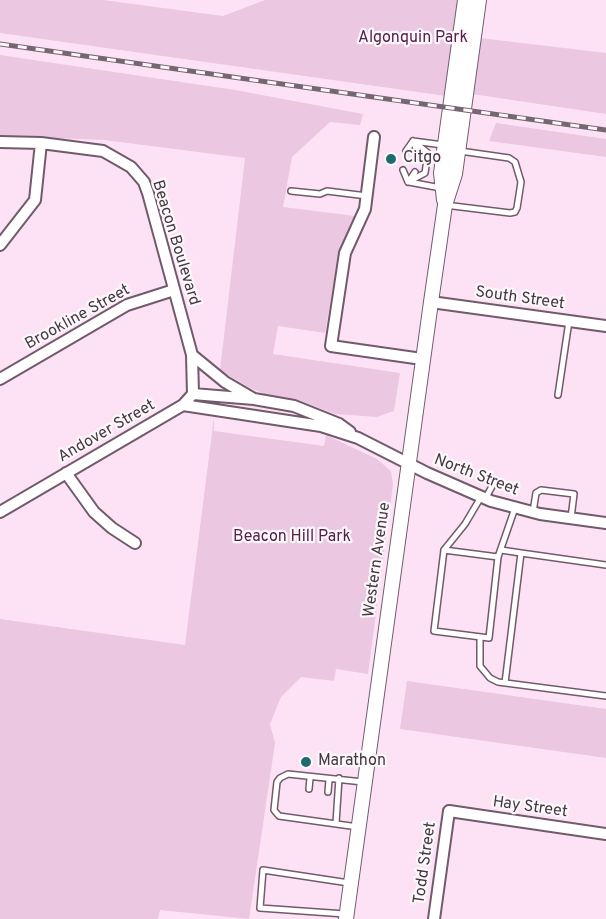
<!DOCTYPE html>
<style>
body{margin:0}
canvas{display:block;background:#fde2f6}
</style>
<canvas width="606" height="919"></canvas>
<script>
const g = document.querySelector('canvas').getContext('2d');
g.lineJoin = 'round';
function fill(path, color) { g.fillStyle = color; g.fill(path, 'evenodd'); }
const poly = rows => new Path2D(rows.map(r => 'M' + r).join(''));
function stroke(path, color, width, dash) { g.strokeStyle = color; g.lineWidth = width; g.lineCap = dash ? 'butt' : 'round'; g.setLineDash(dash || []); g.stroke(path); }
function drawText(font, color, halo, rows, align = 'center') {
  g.font = font + ' Overpass,sans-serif'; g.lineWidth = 4.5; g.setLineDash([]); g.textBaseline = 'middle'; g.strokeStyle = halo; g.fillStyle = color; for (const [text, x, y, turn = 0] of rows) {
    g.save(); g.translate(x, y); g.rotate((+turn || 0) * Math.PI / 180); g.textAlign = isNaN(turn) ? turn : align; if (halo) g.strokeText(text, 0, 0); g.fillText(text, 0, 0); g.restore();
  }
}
fill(poly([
 [0,0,103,0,223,16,265,0,458,0,446,96,0,33],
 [480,38,606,53,606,114,472,94],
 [0,55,235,90,363,114,360,125,330,122,292,157,283,207,355,216,339,252,325,333,278,326,273,354,400,373,394,411,377,417,335,414,306,403,267,395,248,387,220,370,245,158,104,140,0,136],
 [496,123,606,139,606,157,489,141],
 [214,417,214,431,324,446,326,435,377,459,391,471,393,485,368,674,336,669,334,681,301,677,281,697,270,724,275,743,249,919,160,910,158,919,0,919,0,619,185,645],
 [407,681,606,709,606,758,400,729]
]), '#ebc7e2');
const service = poly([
 [413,141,443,145],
 [406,151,413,141,418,153],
 [403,170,408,182],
 [409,181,415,172],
 [408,182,425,173,428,153,413,141],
 [409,182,441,188],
 [291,191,320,194,327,191,367,196],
 [445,205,510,213,515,212,517,208,521,182,515,162,509,158,460,151],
 [558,395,569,321],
 [481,497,465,524,444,550,434,631,489,638,498,557,515,508],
 [485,499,495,481],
 [533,512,536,493,541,490,574,494,571,518],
 [444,550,498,557],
 [501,550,521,553],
 [480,637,480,666,490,678,498,682,606,696],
 [505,683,521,553,606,565],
 [309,789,310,778],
 [328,792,329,780],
 [336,823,339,778],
 [358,827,279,816,274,810,277,782,280,778,288,774,363,782],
 [345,914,260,908,263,870,349,883]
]);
const minor = poly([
 [374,137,365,209,345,253,331,346,422,359],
 [0,142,41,143,103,151,131,167,144,182,148,193,192,355,225,382,254,399],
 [0,245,35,200,41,143],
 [431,302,606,326],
 [0,379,127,305,174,290],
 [193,394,254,399,294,406,339,424,350,432],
 [183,405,321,426,358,438,427,473,491,501,540,514,606,523],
 [66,473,94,512,112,528,135,543],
 [0,512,183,405,193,394,192,355],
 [434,919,449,811,606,834]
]);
const secondary = poly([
 [444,200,441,173,465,0],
 [346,919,431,302,445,205,455,174,479,0]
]);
stroke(service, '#715b6b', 8);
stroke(minor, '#715b6b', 14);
stroke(secondary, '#715b6b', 16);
stroke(service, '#fff', 5);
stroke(minor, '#fff', 10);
stroke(secondary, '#fff', 14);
const rail = poly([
 [0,44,606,130]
]);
stroke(rail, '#766671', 5);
stroke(rail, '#fcf7fb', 3, [9]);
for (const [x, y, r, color] of [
 [391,159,6,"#1e6a71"],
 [306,762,6,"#1e6a71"]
]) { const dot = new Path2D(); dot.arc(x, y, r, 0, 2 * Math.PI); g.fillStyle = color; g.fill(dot); stroke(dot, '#fcf7fb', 2); }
drawText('16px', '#531c49', '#fcf7fb', [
 ["Algonquin Park",413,39],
 ["Beacon Hill Park",292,538]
]);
drawText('16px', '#433840', '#fcf7fb', [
 ["Citgo",403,159],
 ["Marathon",318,762]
], 'left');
drawText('16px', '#433840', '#fcf7fb', [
 ["Beacon Boulevard",175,243,73],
 ["South Street",520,299,8],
 ["Brookline Street",78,318,-29],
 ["Andover Street",107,432,-30],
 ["North Street",476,476,21],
 ["Western Avenue",378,560,-82],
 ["Hay Street",530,808,8],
 ["Todd Street",426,863,-82]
]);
</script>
